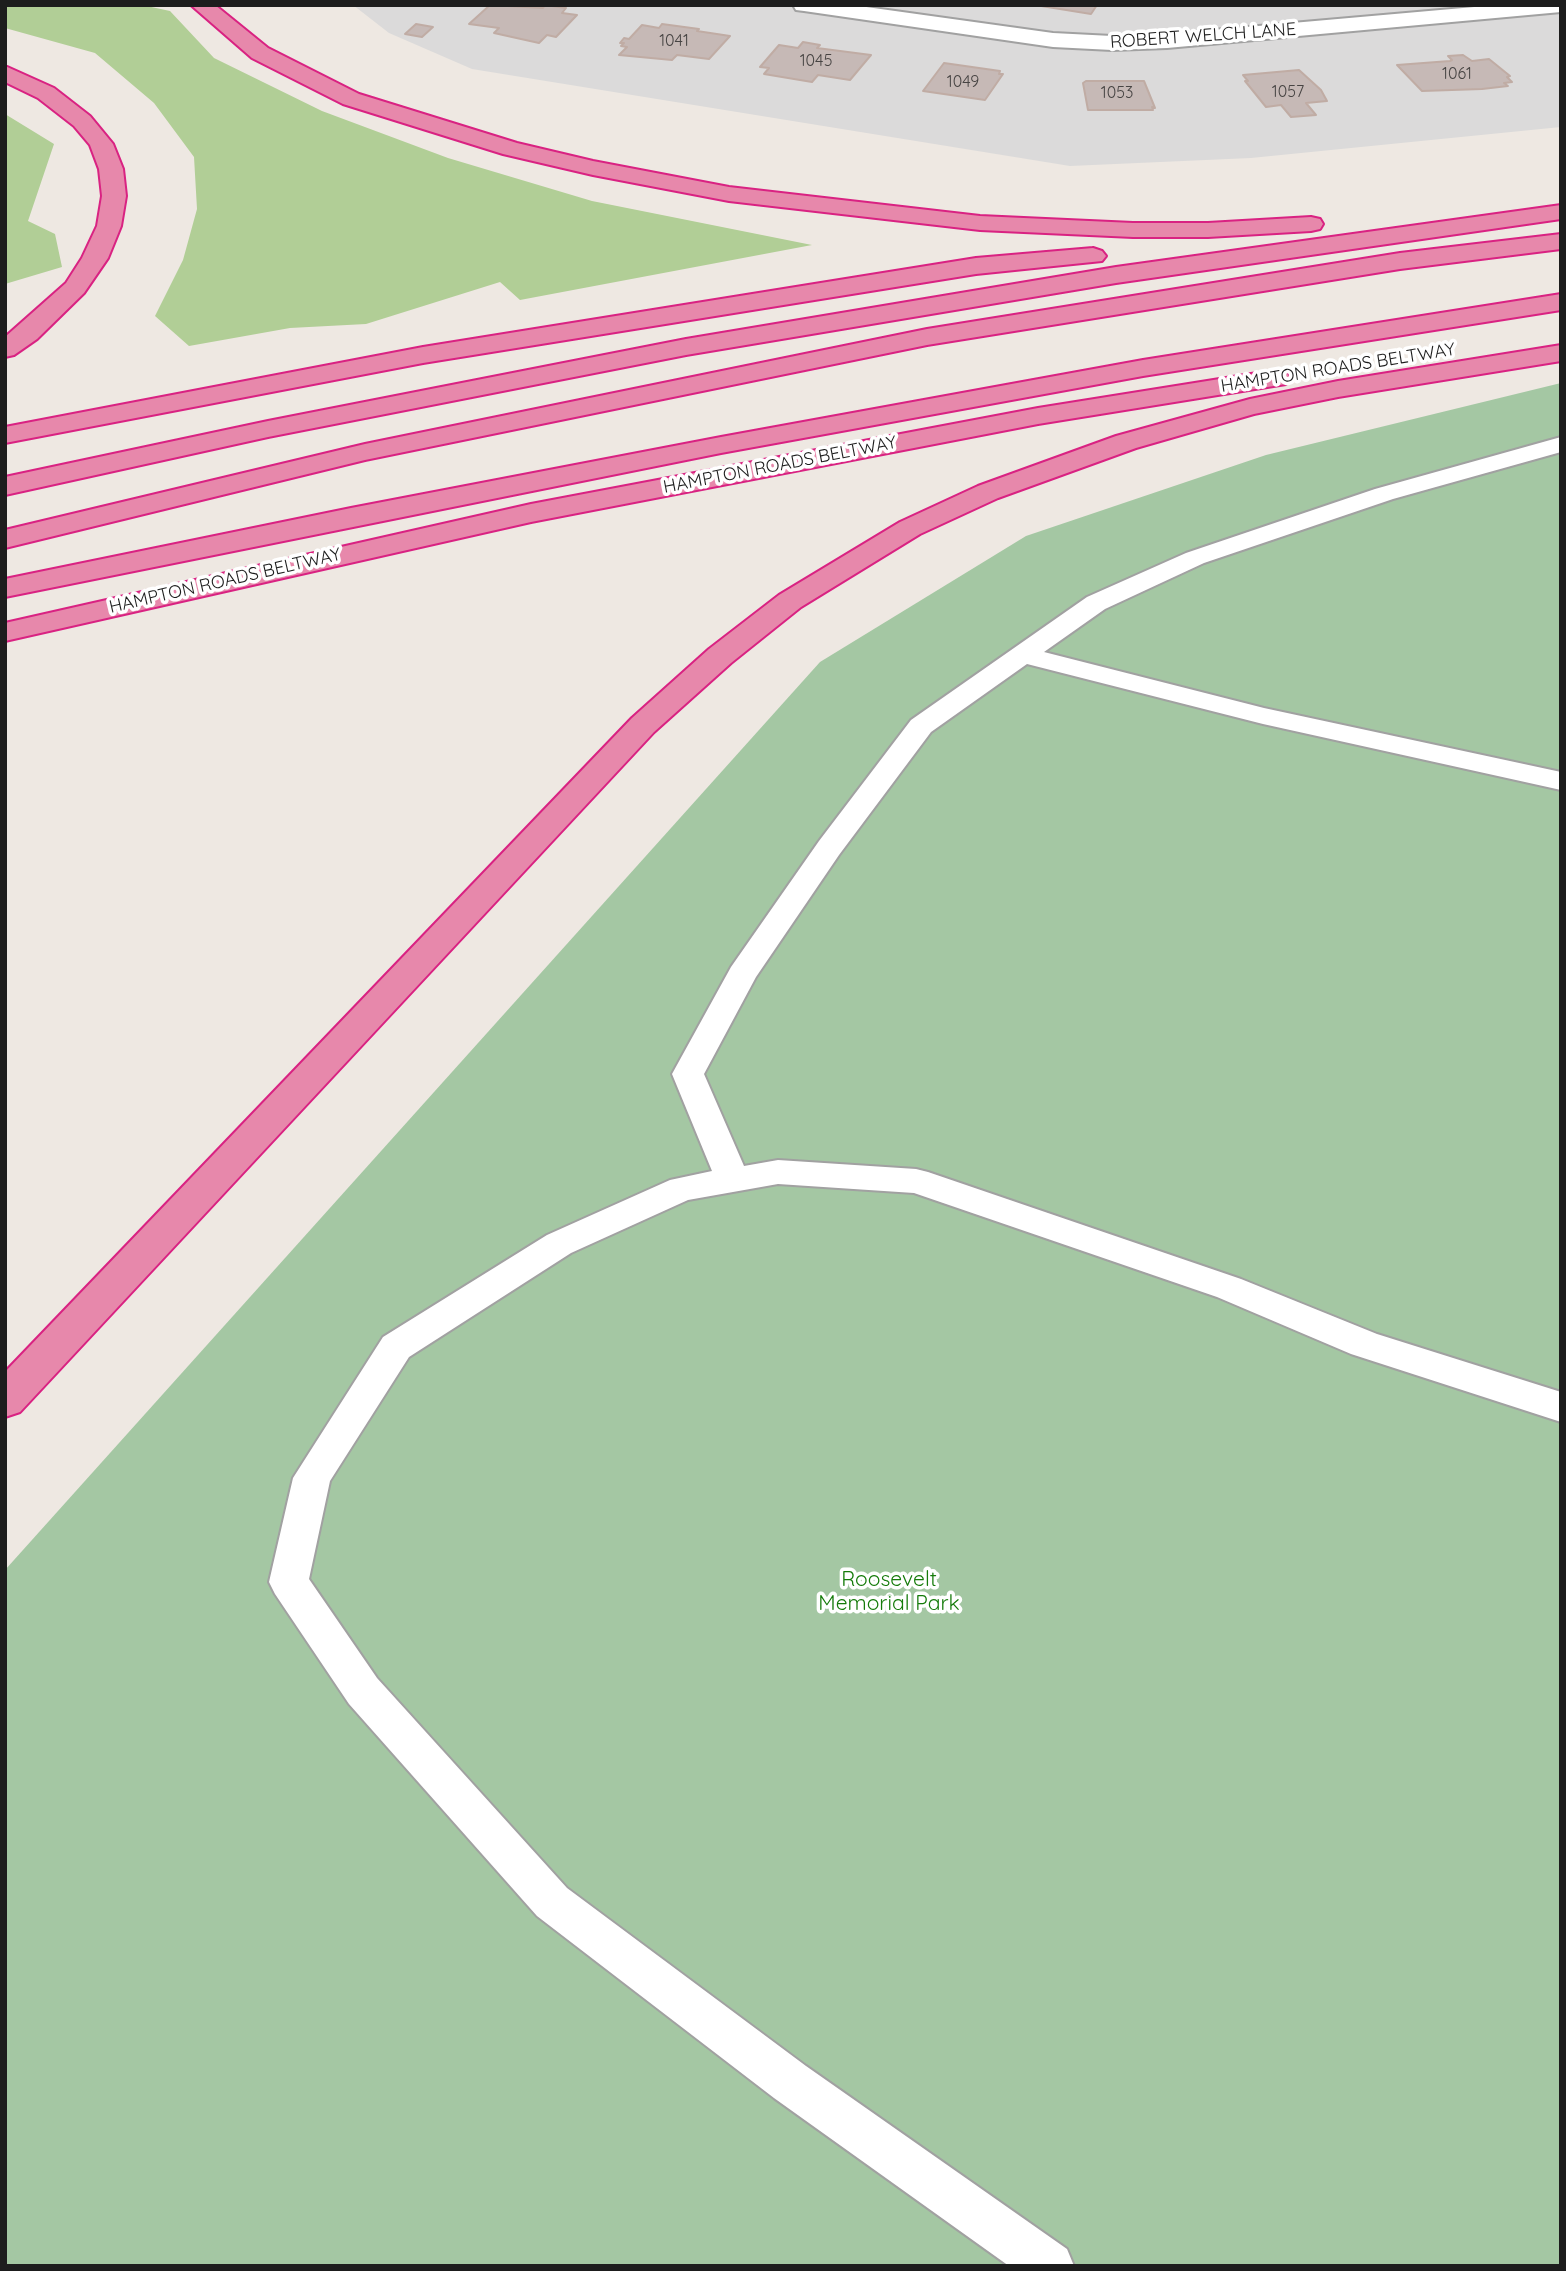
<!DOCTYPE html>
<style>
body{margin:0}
#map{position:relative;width:1566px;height:2271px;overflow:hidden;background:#eee8e2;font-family:Quicksand,sans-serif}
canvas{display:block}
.frame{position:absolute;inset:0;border:7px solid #1d1d1d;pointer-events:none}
</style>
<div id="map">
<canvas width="1566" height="2271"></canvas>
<div class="frame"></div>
</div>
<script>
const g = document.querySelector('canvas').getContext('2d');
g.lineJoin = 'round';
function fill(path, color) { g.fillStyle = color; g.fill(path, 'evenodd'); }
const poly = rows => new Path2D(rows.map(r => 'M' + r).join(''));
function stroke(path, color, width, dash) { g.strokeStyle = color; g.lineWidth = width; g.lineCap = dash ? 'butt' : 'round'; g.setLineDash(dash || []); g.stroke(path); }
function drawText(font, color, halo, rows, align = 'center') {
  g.font = font + ' Quicksand,sans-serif'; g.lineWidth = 7; g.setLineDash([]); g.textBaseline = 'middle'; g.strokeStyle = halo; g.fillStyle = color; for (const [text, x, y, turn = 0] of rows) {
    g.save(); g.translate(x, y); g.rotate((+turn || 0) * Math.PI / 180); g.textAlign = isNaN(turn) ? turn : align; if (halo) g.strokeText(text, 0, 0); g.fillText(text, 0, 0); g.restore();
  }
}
fill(poly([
 [353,5,1561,5,1561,127,1251,158,1070,166,472,69,389,33]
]), '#dbdada');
fill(poly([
 [5,5,142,5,170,11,214,58,322,111,448,158,592,201,812,245,520,300,500,282,366,324,290,328,189,346,155,316,183,260,197,209,194,157,154,103,95,53,5,28],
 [5,114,54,144,28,221,55,234,62,267,5,284]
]), '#b1ce96');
fill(poly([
 [1561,383,1561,2266,5,2266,5,1570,820,662,1026,536,1266,455]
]), '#a4c7a3');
const building = poly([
 [490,5,543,8,545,5,566,8,562,13,577,15,556,37,547,35,539,43,494,33,499,28,469,24,490,5],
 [1035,5,1097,5,1091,14,1035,5],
 [416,24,433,27,422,37,405,34,416,24],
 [662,24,699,29,697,31,730,36,709,59,677,55,672,60,619,55,627,47,621,46,624,43,620,43,624,38,629,39,642,25,659,28,662,24],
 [803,42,820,45,817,48,871,55,850,80,818,75,812,82,764,74,769,68,760,67,779,45,798,48,803,42],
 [1463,55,1472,61,1489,59,1510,76,1507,77,1512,82,1504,83,1508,86,1482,89,1422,91,1397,65,1450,61,1452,60,1448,56,1463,55],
 [944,63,1000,71,999,74,1003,74,985,100,923,91,944,63],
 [1299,70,1321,90,1327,101,1306,103,1316,115,1291,117,1281,105,1266,107,1245,81,1248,81,1243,75,1299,70],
 [1086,81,1144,81,1155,108,1152,107,1153,110,1088,110,1083,83,1086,81]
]);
fill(building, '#c6b9b6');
stroke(building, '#c0aca4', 2);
const service = poly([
 [1561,437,1561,452,1393,499,1204,563,1105,609,1044,652,1264,708,1561,772,1561,790,1263,724,1027,664,931,732,839,855,756,977,704,1074,744,1166,778,1160,916,1169,928,1172,1241,1279,1377,1334,1561,1392,1561,1422,1351,1354,1217,1297,914,1193,778,1184,688,1200,571,1253,409,1357,330,1481,309,1579,377,1678,567,1888,806,2066,1067,2249,1074,2266,1009,2266,774,2098,537,1916,349,1704,275,1594,269,1582,293,1478,383,1337,547,1235,670,1180,712,1171,672,1074,731,967,819,841,911,720,1087,597,1186,553,1375,489,1561,437]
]);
const minor = poly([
 [793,5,852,5,1053,33,1112,36,1167,34,1497,5,1561,5,1561,12,1167,48,1112,50,1053,47,804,11,796,10,793,5]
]);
const motorway = poly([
 [191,5,215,5,268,48,359,94,517,143,593,161,729,187,980,216,1133,223,1208,223,1311,217,1320,219,1323,224,1320,229,1311,231,1208,237,1133,237,980,230,729,201,593,175,503,154,343,104,252,58,191,5],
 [5,66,54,88,90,116,113,144,123,169,126,196,121,226,108,258,84,293,37,339,14,355,5,357,5,337,66,283,82,258,97,226,102,196,99,169,90,145,74,126,38,98,5,82,5,66],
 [1561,205,1561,219,1116,283,686,355,268,437,5,495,5,477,268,421,686,339,1116,267,1561,205],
 [1561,234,1561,249,1400,269,927,345,365,460,5,548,5,530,365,444,927,329,1400,253,1561,234],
 [1093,248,1102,251,1106,256,1102,261,976,274,423,363,5,443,5,427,423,347,976,258,1093,248],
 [1561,294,1561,310,1143,376,721,453,5,597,5,579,351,508,721,437,1143,360,1561,294],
 [1561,345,1561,361,1338,397,1254,414,1136,448,998,498,920,534,801,607,731,663,654,732,20,1412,5,1417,5,1372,632,718,709,649,779,595,900,522,978,486,1116,436,1250,399,1338,381,1561,345],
 [1276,370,1286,372,1290,378,1286,384,1038,424,531,522,5,641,5,623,531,504,1038,408,1276,370]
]);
stroke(service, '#a1a1a1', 4);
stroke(minor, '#a1a1a1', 4);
stroke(motorway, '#d92282', 4);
fill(service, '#fff');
fill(minor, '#fff');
fill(motorway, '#e788ab');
drawText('16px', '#474443', null, [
 ["1041",674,41],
 ["1045",816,61],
 ["1061",1457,74],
 ["1049",963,82],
 ["1057",1288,92],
 ["1053",1117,93]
]);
drawText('18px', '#1d1d1d', '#fff', [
 ["ROBERT WELCH LANE",1203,36,-4],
 ["HAMPTON ROADS BELTWAY",1338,368,-9],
 ["HAMPTON ROADS BELTWAY",780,465,-11],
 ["HAMPTON ROADS BELTWAY",225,581,-13]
]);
drawText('21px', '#157b0a', '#fff', [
 ["Roosevelt",889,1580],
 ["Memorial Park",889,1604]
]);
</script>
